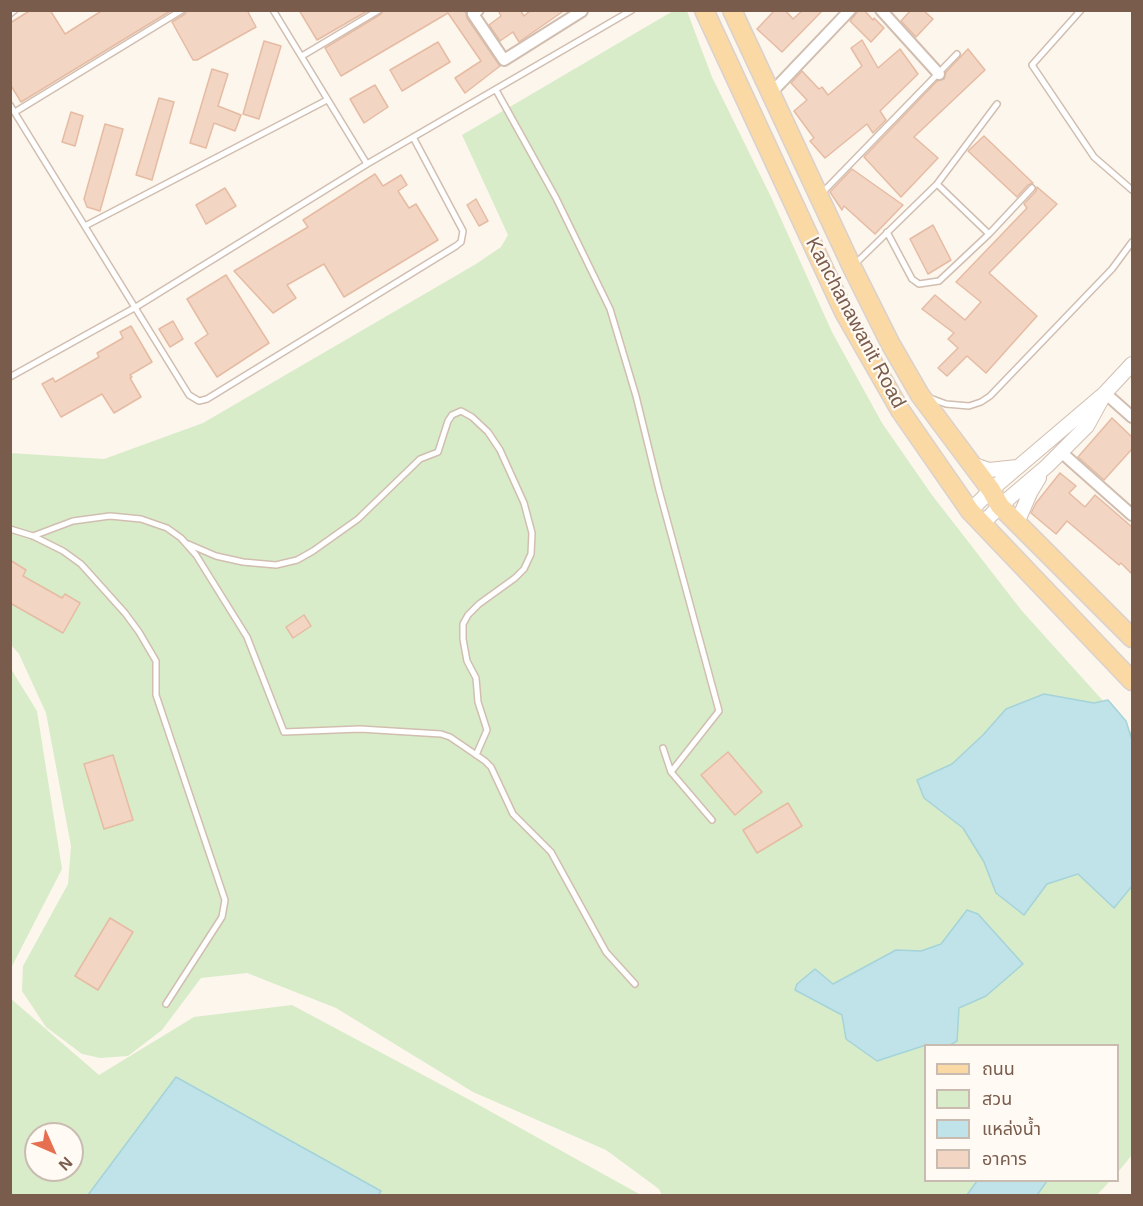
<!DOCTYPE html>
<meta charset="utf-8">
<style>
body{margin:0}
#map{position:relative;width:1143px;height:1206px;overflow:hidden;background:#fdf6ec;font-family:Arial,"Noto Sans Thai",sans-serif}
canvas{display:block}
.frame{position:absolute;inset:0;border:12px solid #7a5c4d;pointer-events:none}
.legend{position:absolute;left:924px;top:1044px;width:195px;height:138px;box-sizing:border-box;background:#fffaf3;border:2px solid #cabbb1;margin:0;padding:8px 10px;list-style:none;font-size:18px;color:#7a5c4d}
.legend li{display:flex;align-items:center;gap:12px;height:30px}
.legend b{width:30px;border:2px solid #cabbb1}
.north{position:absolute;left:24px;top:1122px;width:60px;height:60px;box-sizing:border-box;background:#fffaf3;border:2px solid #cabbb1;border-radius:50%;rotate:135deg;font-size:16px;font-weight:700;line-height:24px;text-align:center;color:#7a5c4d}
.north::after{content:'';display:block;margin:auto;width:21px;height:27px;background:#e76f51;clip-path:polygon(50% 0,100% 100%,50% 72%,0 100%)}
</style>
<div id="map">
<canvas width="1143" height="1206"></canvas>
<div class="frame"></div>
<ul class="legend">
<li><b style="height:8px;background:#fbd9a5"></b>ถนน</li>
<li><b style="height:16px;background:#d8ecc9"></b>สวน</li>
<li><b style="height:16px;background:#bfe3e8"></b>แหล่งน้ำ</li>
<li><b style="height:16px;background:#f3d5c3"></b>อาคาร</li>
</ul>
<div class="north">N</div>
</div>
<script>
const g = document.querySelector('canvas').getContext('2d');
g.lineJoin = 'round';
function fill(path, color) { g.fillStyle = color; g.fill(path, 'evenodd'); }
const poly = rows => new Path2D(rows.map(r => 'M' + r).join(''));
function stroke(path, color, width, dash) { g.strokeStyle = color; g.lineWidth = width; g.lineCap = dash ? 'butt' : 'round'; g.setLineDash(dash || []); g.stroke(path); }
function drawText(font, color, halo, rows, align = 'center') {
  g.font = font + ' Arial,sans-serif'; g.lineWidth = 4.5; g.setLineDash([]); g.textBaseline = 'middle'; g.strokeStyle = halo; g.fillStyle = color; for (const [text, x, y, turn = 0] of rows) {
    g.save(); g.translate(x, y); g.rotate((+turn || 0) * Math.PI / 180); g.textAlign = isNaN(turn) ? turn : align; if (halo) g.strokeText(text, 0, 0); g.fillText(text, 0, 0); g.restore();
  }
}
fill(poly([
 [673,11,687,11,712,77,772,199,832,332,882,423,932,495,1022,611,1132,733,1132,1155,1118,1172,1118,1046,926,1046,926,1180,1110,1181,1096,1196,662,1195,659,1189,606,1150,473,1092,336,1008,247,973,201,978,162,1030,128,1056,100,1058,82,1054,46,1027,22,991,23,966,68,884,71,846,46,713,19,654,11,645,10,453,104,459,203,423,476,264,501,247,508,235,462,135],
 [11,669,37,711,62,869,11,968],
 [10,998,99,1075,194,1017,292,1005,468,1099,641,1195,11,1195],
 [36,1134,72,1134,72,1170,36,1170]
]), '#d8ecc9');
const water = poly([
 [1044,694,1094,703,1108,700,1126,721,1132,740,1132,886,1114,908,1078,874,1047,884,1024,915,996,893,984,862,963,828,924,798,917,780,952,764,983,735,1006,709,1044,694],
 [967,910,978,914,1023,964,986,996,959,1008,957,1041,950,1045,926,1045,877,1061,846,1039,842,1015,795,990,797,984,815,969,833,984,896,950,921,951,941,944,967,910],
 [176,1077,381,1191,378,1196,88,1195,176,1077],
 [977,1181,977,1180,1047,1181,1037,1195,967,1195,977,1181]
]);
fill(water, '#bfe3e8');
stroke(water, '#a5d3da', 1.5);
const building = poly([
 [31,10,50,10,65,34,103,10,172,10,21,102,10,84,10,23,31,10],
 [187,10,247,10,256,27,197,60,193,60,172,22,185,14,187,10],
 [299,10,369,10,317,40,299,10],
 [384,10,465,10,467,18,500,66,465,93,455,78,481,61,448,13,341,76,325,48,381,14,384,10],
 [498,10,520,10,524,16,531,10,565,10,519,42,513,32,500,41,489,25,501,16,498,10],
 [775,10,785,10,793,19,803,10,823,10,782,52,757,29,775,10],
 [859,10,864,10,873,20,874,18,884,28,871,42,850,21,859,10],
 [911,10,923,10,933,19,916,37,901,21,911,10],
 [862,40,878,68,900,49,918,74,880,111,886,120,873,133,867,124,825,158,810,141,814,138,794,111,807,100,791,83,802,71,819,89,822,87,828,95,862,66,851,48,862,40],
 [264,41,281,46,259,119,243,114,264,41],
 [438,42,450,62,402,91,390,70,438,42],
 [968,49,985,70,914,137,938,158,901,197,864,157,937,81,944,79,946,72,968,49],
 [212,69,228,74,218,106,241,115,235,131,214,123,206,148,190,143,212,69],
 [375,85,388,107,364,123,350,99,375,85],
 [159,98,174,102,152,180,136,175,159,98],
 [71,112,83,116,75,146,62,142,71,112],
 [105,124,123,129,100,211,87,207,84,199,105,124],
 [984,136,1033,183,1028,185,1017,197,968,151,984,136],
 [852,169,903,205,875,234,844,206,842,210,830,192,852,169],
 [375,174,383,186,401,175,407,185,398,191,409,208,416,204,438,240,344,297,324,264,287,285,296,298,273,313,234,271,308,227,303,220,375,174],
 [1037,187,1057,204,989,273,1037,316,986,373,967,356,947,376,938,368,958,348,948,339,954,333,922,309,935,295,965,320,981,302,956,282,1027,208,1024,204,1036,191,1037,187],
 [225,188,236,206,206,224,196,205,225,188],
 [476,199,488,221,479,226,467,205,476,199],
 [933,225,951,260,928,274,910,239,933,225],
 [226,275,269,343,217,377,195,343,208,334,187,299,226,275],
 [173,321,183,339,170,347,159,329,173,321],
 [131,326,152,362,130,375,132,377,130,378,141,397,114,413,102,394,61,417,42,384,53,378,55,382,99,357,97,353,123,338,120,332,131,326],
 [1112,418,1132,437,1132,449,1104,480,1078,457,1112,418],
 [1060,473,1076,486,1069,493,1085,507,1095,495,1132,527,1132,574,1121,563,1119,565,1067,521,1056,534,1031,513,1036,503,1060,473],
 [10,560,26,570,23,576,62,598,65,594,80,603,63,633,10,603,10,560],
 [304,615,311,626,293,638,286,627,304,615],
 [728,752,762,792,735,815,701,775,728,752],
 [113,755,133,820,104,829,84,764,113,755],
 [788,803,802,826,757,853,743,830,788,803],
 [110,918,133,932,98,990,75,976,110,918]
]);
fill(building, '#f3d5c3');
stroke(building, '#e6bba3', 1.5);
const service = poly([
 [273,10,367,164],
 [1081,10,1032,65,1094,157,1132,190],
 [10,14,15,10],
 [302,56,379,10],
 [496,90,556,198,610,309,636,396,659,490,719,711,671,772],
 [10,105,189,395,199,401,207,399,456,246,461,242,463,231,413,137],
 [15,112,182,10],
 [937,184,989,234],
 [822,193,957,54],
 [85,226,327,100],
 [887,232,912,279,919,284,939,281,989,234,1032,188],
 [855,264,937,184,997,104],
 [10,377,136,307,367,164,632,10],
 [930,398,946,404,969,406,981,402,990,396,1112,269,1132,242],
 [10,529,33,536,63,551,81,564,125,613,139,632,156,661,156,695,225,900,222,917,166,1004],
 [33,536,73,521,110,516,141,519,167,528,181,538,196,555,247,637,284,732,360,729,441,734,450,737,485,761,491,767,513,814,551,852,606,952,635,984],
 [188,544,216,556,243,562,276,565,297,560,313,551,358,519,420,459,438,452,448,421,452,415,461,411,472,417,488,432,500,450,524,503,532,533,531,554,524,569,515,578,479,604,468,615,463,624,463,639,467,661,476,678,478,702,487,730,476,755],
 [663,748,671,772,712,820]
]);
const minor = poly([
 [478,10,473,14,504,60,582,11],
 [881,10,939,74],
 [770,94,850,10],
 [1105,393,1132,417],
 [1061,452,1132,515]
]);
const tertiary = poly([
 [972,464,989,470,1017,467],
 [970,511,991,490,1105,393,1132,364],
 [983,523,1000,506,1047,466,1087,426,1103,397],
 [1017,523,1030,493,1039,478]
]);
const primary = poly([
 [704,10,844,312,900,410,970,511,1132,681],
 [732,10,852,267,890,343,920,395,991,490,1000,506,1132,638]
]);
stroke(service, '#d1beb0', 8);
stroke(minor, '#d1beb0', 14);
stroke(tertiary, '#d1beb0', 16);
stroke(primary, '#dad1cd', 21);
stroke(service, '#fff', 5);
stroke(minor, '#fff', 10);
stroke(tertiary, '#fff', 14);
stroke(primary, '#fbd9a5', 18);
drawText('20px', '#7a5c4d', '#fffaf3', [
 ["Kanchanawanit Road",855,323,62]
]);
</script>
